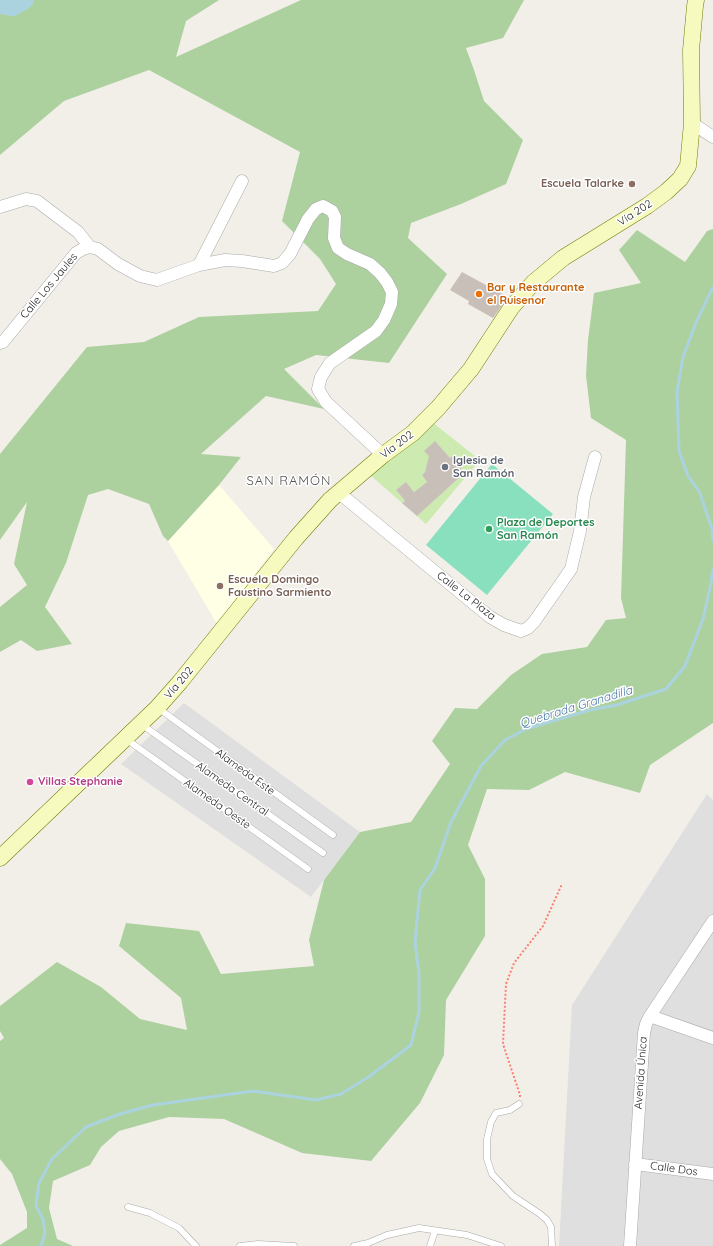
<!DOCTYPE html>
<meta charset="utf-8">
<style>
body{margin:0}
canvas{display:block;background:#f2efe9}
</style>
<canvas width="713" height="1246"></canvas>
<script>
const g = document.querySelector('canvas').getContext('2d');
g.lineJoin = 'round';
function fill(path, color) { g.fillStyle = color; g.fill(path, 'evenodd'); }
const poly = rows => new Path2D(rows.map(r => 'M' + r).join(''));
function stroke(path, color, width, dash) { g.strokeStyle = color; g.lineWidth = width; g.lineCap = dash ? 'butt' : 'round'; g.setLineDash(dash || []); g.stroke(path); }
function drawText(font, color, halo, rows, align = 'center') {
  g.font = font + ' Quicksand,sans-serif'; g.lineWidth = 3; g.setLineDash([]); g.textBaseline = 'middle'; g.strokeStyle = halo; g.fillStyle = color; for (const [text, x, y, turn = 0] of rows) {
    g.save(); g.translate(x, y); g.rotate((+turn || 0) * Math.PI / 180); g.textAlign = isNaN(turn) ? turn : align; if (halo) g.strokeText(text, 0, 0); g.fillText(text, 0, 0); g.restore();
  }
}
fill(poly([
 [184,703,360,832,311,897,121,764],
 [707,794,713,800,713,1246,559,1246,572,1005]
]), '#e0dfdf');
fill(poly([
 [219,485,274,549,217,624,168,541]
]), '#ffffe5');
fill(poly([
 [432,422,480,460,426,524,417,516,460,477,462,462,454,454,450,458,435,442,432,459,428,459,427,466,430,468,422,475,427,482,414,492,406,482,396,490,405,501,402,503,369,474]
]), '#cdebb0');
fill(poly([
 [0,0,219,0,186,21,176,57,301,0,524,0,503,38,466,48,474,70,484,101,523,140,506,184,461,204,411,223,408,238,447,274,389,363,316,355,284,369,324,409,266,396,201,454,241,457,219,485,168,541,163,536,149,504,108,489,88,495,66,563,45,607,72,644,37,651,21,640,0,652,0,607,27,585,14,564,27,502,0,540,0,454,87,347,144,342,199,317,318,311,336,284,320,259,282,221,300,152,149,70,64,101,0,155],
 [713,229,713,723,650,765,640,793,565,772,529,790,487,789,468,845,485,879,485,936,446,1000,444,1055,420,1103,371,1161,302,1153,224,1119,169,1117,119,1131,101,1147,90,1165,53,1181,49,1208,57,1239,73,1246,0,1246,0,1245,27,1228,27,1212,12,1174,0,1159,0,1041,4,1038,0,1031,0,1006,57,962,101,987,140,1019,187,1030,181,998,119,946,126,923,199,931,221,974,314,966,309,940,324,880,360,832,411,822,450,764,432,741,455,708,477,709,511,675,542,654,587,647,606,620,626,618,621,598,626,440,591,418,586,375,588,340,594,293,641,283,619,250,637,230,685,262,707,231]
]), '#add19e');
fill(poly([
 [492,464,553,514,487,595,426,545]
]), '#88e0be');
stroke(poly([
 [713,287,695,325,683,357,677,392,679,451,688,476,700,493,712,529,713,541],
 [41,1246,45,1233,43,1219,36,1206,39,1183,52,1159,86,1127,120,1114,153,1105,253,1091,316,1100,341,1094,367,1078,411,1045,419,1012,419,973,415,942,420,890,435,868,451,822,481,766,505,740,526,729,590,710,617,705,666,689,685,666,703,619,710,588,713,569]
]), '#aad3df', 3);
stroke(poly([
 [0,5,13,7,25,0]
]), '#aad3df', 18);
fill(poly([
 [462,272,508,297,493,318,468,304,469,301,450,290],
 [435,441,450,458,454,454,462,462,460,477,417,516,402,503,405,501,396,490,406,482,414,492,427,482,422,475,425,472,429,456,424,451]
]), '#c7bfb8');
const service = poly([
 [158,708,333,835],
 [141,724,323,853],
 [126,739,308,869],
 [519,1104,510,1110,496,1113,491,1122,487,1139,487,1159,492,1174,513,1196,540,1214,547,1220,551,1227,552,1246],
 [128,1207,150,1213,179,1228,196,1246],
 [240,1246,258,1244,294,1246],
 [354,1246,368,1243,387,1235,419,1228,467,1235,501,1246],
 [430,1246,435,1231]
]);
const minor = poly([
 [692,123,713,137],
 [0,207,26,199,37,201,78,232,90,247],
 [199,265,242,181],
 [0,343,3,342,76,253,83,249,90,247,98,249,118,264,140,276,157,280,199,265,225,260,242,261,274,266,282,263,290,254,308,219,316,209,323,206,332,211,335,217,334,238,338,248,347,254,370,264,380,273,387,282,392,292,391,304,384,320,376,331,330,363,321,377,318,389,326,402,383,455],
 [338,492,490,617,504,625,521,631,528,628,534,622,571,569,580,531,584,497,595,457],
 [650,1016,713,1038],
 [635,1164,713,1174],
 [630,1246,644,1033,646,1024,650,1016,713,921]
]);
const secondary = poly([
 [0,858,157,708,180,682,296,538,330,500,383,455,413,433,438,408,471,369,511,308,533,283,563,258,647,206,666,192,680,179,688,166,692,123,691,50,695,6,696,0]
]);
stroke(service, '#a9a9a9', 7);
stroke(minor, '#a9a9a9', 13);
stroke(secondary, '#707d05', 17);
stroke(poly([
 [520,1097,520,1095,503,1044,506,984,514,963,543,926,562,884]
]), '#fa8072', 2, [2, 2]);
stroke(service, '#fff', 6);
stroke(minor, '#fff', 12);
stroke(secondary, '#f7fabf', 16);
for (const [x, y, r, color] of [
 [632,184,4,"#8d6e63"],
 [479,294,4,"#e8710a"],
 [445,467,4,"#6b7280"],
 [489,529,4,"#2e9e5b"],
 [220,586,4,"#8d6e63"],
 [30,782,4,"#d1479c"]
]) { const dot = new Path2D(); dot.arc(x, y, r, 0, 2 * Math.PI); g.fillStyle = color; g.fill(dot); stroke(dot, '#fff', 1.5); }
drawText('bold 11px', '#785e54', '#fff', [
 ["Escuela Talarke",624,184],
 ["Escuela Domingo",228,580,"left"],
 ["Faustino Sarmiento",228,593,"left"]
], 'right');
drawText('11px', '#222', '#fff', [
 ["Vía 202",635,213,-33],
 ["Calle Los Jaules",49,286,-50],
 ["Vía 202",397,445,-37],
 ["Calle La Plaza",466,596,38],
 ["Vía 202",179,683,-50],
 ["Alameda Este",245,772,36],
 ["Alameda Central",232,789,35],
 ["Alameda Oeste",217,804,35],
 ["Avenida Única",641,1073,-86],
 ["Calle Dos",674,1169,8]
]);
drawText('bold 11px', '#c56008', '#fff', [
 ["Bar y Restaurante",487,288],
 ["el Ruisenor",487,301]
], 'left');
drawText('bold 11px', '#5b616d', '#fff', [
 ["Iglesia de",453,461],
 ["San Ramón",453,474]
], 'left');
drawText('bold 11px', '#27864d', '#fff', [
 ["Plaza de Deportes",497,523],
 ["San Ramón",497,536]
], 'left');
drawText('bold 11px', '#b23c85', '#fff', [
 ["Villas Stephanie",38,782]
], 'left');
drawText('italic 12px', '#4a7aab', '#fff', [
 ["Quebrada Granadilla",576,707,-17]
]);
g.letterSpacing = '1px';
drawText('13px', '#555', '#fff', [
 ["SAN RAMÓN",289,481]
]);
g.letterSpacing = '0px';
</script>
